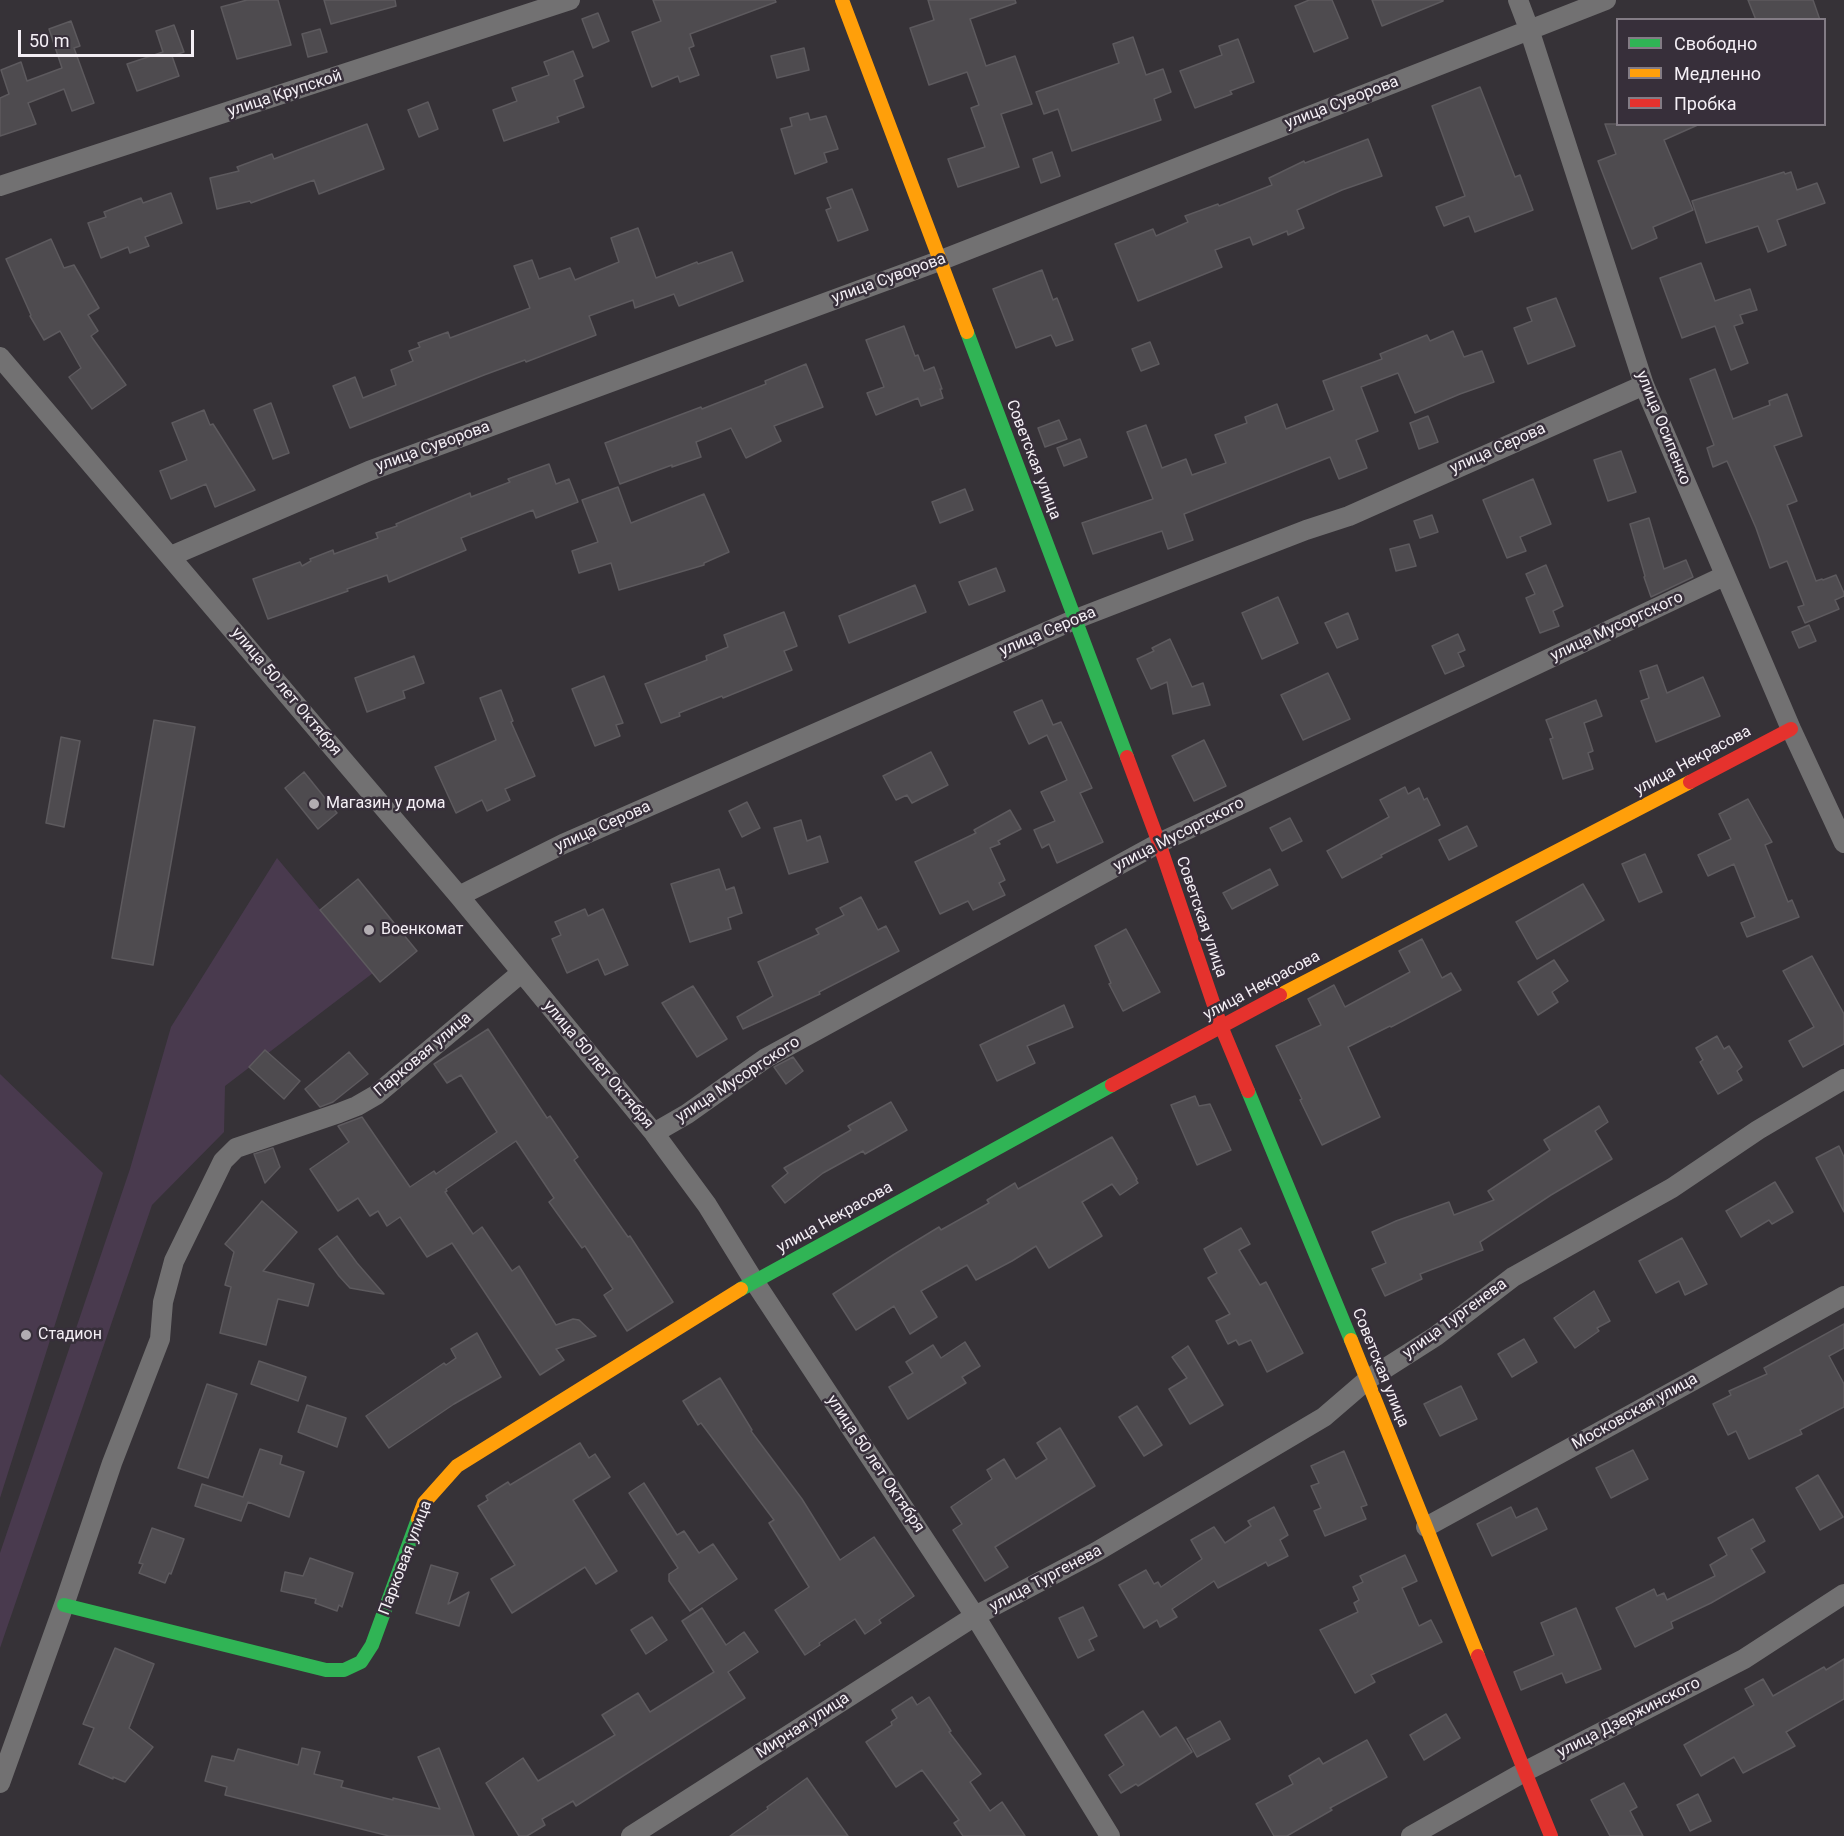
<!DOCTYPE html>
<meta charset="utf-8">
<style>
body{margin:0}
#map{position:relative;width:1844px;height:1836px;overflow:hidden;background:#363237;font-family:Roboto,sans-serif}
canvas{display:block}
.legend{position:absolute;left:1616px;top:18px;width:210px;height:108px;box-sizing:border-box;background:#372f3a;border:2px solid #837c85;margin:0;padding:8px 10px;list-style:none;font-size:18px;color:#f4eff5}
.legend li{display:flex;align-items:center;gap:12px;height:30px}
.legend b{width:30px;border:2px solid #837c85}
.scale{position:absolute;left:18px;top:30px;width:176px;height:27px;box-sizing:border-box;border:3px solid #f4eff5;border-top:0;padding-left:8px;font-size:18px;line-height:21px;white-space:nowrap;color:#f4eff5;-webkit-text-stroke:4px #372f3a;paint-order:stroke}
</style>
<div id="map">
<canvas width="1844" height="1836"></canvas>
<ul class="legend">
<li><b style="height:8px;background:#30b455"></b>Свободно</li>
<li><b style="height:8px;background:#ff9f0a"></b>Медленно</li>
<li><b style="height:8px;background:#e5322d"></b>Пробка</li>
</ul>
<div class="scale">50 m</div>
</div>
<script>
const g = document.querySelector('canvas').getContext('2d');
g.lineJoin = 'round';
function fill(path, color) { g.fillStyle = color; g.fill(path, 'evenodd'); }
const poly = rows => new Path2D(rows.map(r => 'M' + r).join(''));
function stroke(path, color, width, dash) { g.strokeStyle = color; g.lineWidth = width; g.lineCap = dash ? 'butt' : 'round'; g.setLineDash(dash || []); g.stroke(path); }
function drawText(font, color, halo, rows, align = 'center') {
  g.font = font + ' Roboto,sans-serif'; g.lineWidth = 5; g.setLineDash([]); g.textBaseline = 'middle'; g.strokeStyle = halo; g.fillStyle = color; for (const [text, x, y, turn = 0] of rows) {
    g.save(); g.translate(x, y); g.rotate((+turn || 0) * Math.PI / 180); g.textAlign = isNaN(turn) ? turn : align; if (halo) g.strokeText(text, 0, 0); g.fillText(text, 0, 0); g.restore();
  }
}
fill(poly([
 [277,858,373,973,225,1086,224,1132,152,1205,0,1648,0,1553,130,1169,171,1027],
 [0,1074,103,1173,0,1498]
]), '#493a4e');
const building = poly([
 [247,0,278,0,291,45,237,59,221,7,247,0],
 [324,0,395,0,396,6,331,24,324,0],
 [653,0,775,0,776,2,690,34,694,46,689,48,699,75,680,82,678,76,652,87,632,32,661,21,653,0],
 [928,0,1015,0,1016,3,970,19,986,66,1015,56,1032,104,1001,114,1019,167,958,187,948,159,985,147,971,108,979,105,967,72,929,85,910,28,934,20,928,0],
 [1309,0,1332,0,1348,38,1314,52,1295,6,1309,0],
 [1372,0,1443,0,1443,1,1382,26,1372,0],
 [1748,0,1813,0,1820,20,1756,20,1748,0],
 [598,13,609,41,593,48,582,19,598,13],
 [71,21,80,46,74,48,94,103,72,111,64,89,28,103,36,124,0,136,0,98,9,94,1,70,21,62,27,81,62,68,49,29,71,21],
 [174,25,184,52,172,56,179,76,137,91,127,64,163,52,156,31,174,25],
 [320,29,327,52,308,57,302,34,320,29],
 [1133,37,1146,75,1163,69,1171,92,1154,99,1161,120,1072,151,1058,109,1044,114,1036,92,1119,63,1113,44,1133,37],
 [1238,39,1254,82,1230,91,1232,94,1195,108,1180,71,1222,55,1219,46,1238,39],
 [804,48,809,70,777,78,771,56,804,48],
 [573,51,583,76,574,80,584,107,557,117,559,122,504,141,493,110,517,101,512,88,549,75,544,62,573,51],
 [1480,87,1515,177,1520,175,1533,210,1475,232,1469,216,1444,226,1436,207,1465,196,1432,106,1480,87],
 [428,102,438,129,419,137,408,110,428,102],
 [808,113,810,120,826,116,838,149,824,153,827,162,795,174,781,129,792,126,790,118,808,113],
 [367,124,384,169,319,194,314,180,251,203,250,201,217,209,210,178,239,171,237,167,272,154,274,159,367,124],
 [1605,124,1700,124,1664,140,1693,210,1653,227,1657,238,1632,249,1598,161,1616,154,1605,124],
 [1368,139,1382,176,1342,190,1297,210,1304,228,1288,235,1287,231,1253,245,1250,237,1215,250,1222,267,1138,301,1115,244,1153,229,1156,236,1188,222,1185,216,1218,204,1219,206,1272,185,1269,178,1304,161,1305,163,1368,139],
 [1052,152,1060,176,1041,183,1033,159,1052,152],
 [1784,172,1785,174,1791,172,1797,190,1817,183,1825,203,1777,220,1786,245,1768,252,1758,226,1706,243,1692,201,1784,172],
 [852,189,868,230,838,241,826,210,831,208,827,198,852,189],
 [171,193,182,223,145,237,149,246,130,253,128,247,101,258,88,223,106,217,104,212,141,198,143,203,171,193],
 [638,228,656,278,697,262,698,264,732,252,743,281,679,306,674,294,635,308,633,300,589,316,596,335,526,362,525,360,484,375,350,428,333,386,355,377,363,398,396,385,391,370,413,361,409,351,420,347,418,343,448,332,450,338,530,308,514,266,532,260,539,279,570,268,575,280,619,262,611,238,638,228],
 [51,239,64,268,74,265,99,308,88,315,98,331,91,336,126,385,92,409,69,377,81,368,60,331,44,340,30,316,31,315,6,259,51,239],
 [1701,263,1715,301,1750,289,1757,310,1740,315,1743,323,1734,326,1748,363,1731,370,1715,326,1682,338,1660,278,1701,263],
 [1042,270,1053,300,1057,298,1073,340,1056,346,1051,335,1016,348,993,289,1042,270],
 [1556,298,1575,346,1528,364,1514,328,1532,321,1527,308,1556,298],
 [904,326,915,356,918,355,924,371,934,367,942,389,940,389,943,398,921,406,918,398,876,415,867,393,884,387,866,340,904,326],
 [1453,331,1464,357,1482,351,1494,382,1460,394,1415,413,1398,373,1361,387,1378,431,1356,440,1367,468,1339,479,1330,457,1184,514,1193,540,1168,549,1162,531,1093,554,1082,523,1153,499,1127,432,1146,425,1162,468,1186,459,1192,475,1226,463,1215,435,1247,423,1245,417,1277,404,1286,429,1334,410,1323,381,1382,359,1380,354,1427,335,1430,341,1453,331],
 [1150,342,1159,364,1141,371,1132,349,1150,342],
 [806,364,823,407,774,426,781,441,746,458,731,428,696,442,701,457,672,467,672,465,620,484,605,443,701,407,702,409,766,384,765,381,806,364],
 [1715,369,1733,419,1770,405,1769,401,1787,394,1802,436,1774,446,1797,501,1787,505,1816,581,1822,579,1823,580,1836,575,1844,593,1844,596,1835,600,1839,609,1805,623,1798,607,1804,605,1787,561,1770,568,1756,528,1727,461,1713,467,1707,448,1714,445,1690,379,1715,369],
 [271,403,289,453,273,459,254,410,271,403],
 [204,410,210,425,213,424,255,490,215,507,206,484,171,499,160,471,187,460,172,423,204,410],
 [1428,416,1438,442,1419,449,1410,423,1428,416],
 [1059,420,1067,439,1045,447,1038,428,1059,420],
 [1080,439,1087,457,1064,466,1057,448,1080,439],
 [1621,451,1636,492,1608,501,1594,460,1621,451],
 [549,464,556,484,569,479,578,502,536,518,533,510,461,538,466,550,389,582,387,575,347,589,348,591,268,619,253,579,300,562,302,566,311,561,310,559,333,550,334,554,378,538,376,533,397,526,396,524,470,493,471,497,510,482,508,479,549,464],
 [1533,479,1551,524,1520,537,1526,551,1507,558,1483,500,1533,479],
 [618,487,631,523,704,494,729,552,704,563,704,565,619,590,611,563,579,573,572,551,598,542,582,500,618,487],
 [965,489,973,510,940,523,932,502,965,489],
 [1432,515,1438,532,1420,538,1414,521,1432,515],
 [1649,518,1664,569,1686,560,1693,577,1651,597,1644,577,1645,576,1630,524,1649,518],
 [1409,544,1416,566,1396,571,1390,549,1409,544],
 [1546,565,1563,606,1553,611,1559,626,1540,633,1526,598,1535,594,1526,574,1546,565],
 [996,568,1005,591,969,605,959,582,996,568],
 [915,585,926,612,849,643,839,616,915,585],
 [1278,597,1298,643,1262,659,1242,613,1278,597],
 [784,612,797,646,784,651,792,670,723,698,722,696,679,713,680,716,661,723,645,684,707,660,706,656,728,647,724,635,784,612],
 [1348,613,1358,639,1337,648,1325,623,1348,613],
 [1809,625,1816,641,1799,648,1792,632,1809,625],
 [1458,634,1465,650,1458,653,1464,666,1445,674,1432,646,1458,634],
 [1170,639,1192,687,1203,683,1210,705,1173,714,1167,682,1151,689,1137,659,1154,651,1152,648,1170,639],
 [414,656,424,683,403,691,405,698,367,712,355,678,414,656],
 [1657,665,1667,693,1703,677,1720,716,1656,742,1641,701,1649,698,1640,671,1657,665],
 [1328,673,1350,719,1303,740,1281,695,1328,673],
 [604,676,623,723,616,725,620,736,595,746,572,689,604,676],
 [501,690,513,721,511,722,535,776,505,789,510,800,487,811,482,800,456,813,435,767,496,740,480,698,501,690],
 [1042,700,1053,725,1061,722,1092,788,1080,793,1103,842,1057,863,1049,844,1042,848,1034,830,1055,821,1041,792,1067,780,1047,735,1029,744,1014,712,1042,700],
 [1596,700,1602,716,1584,723,1593,751,1588,753,1593,769,1563,779,1550,739,1553,738,1546,720,1596,700],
 [154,720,195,727,153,965,112,958,154,720],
 [61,737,80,741,64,827,46,823,61,737],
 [1204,740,1226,786,1194,801,1172,756,1204,740],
 [931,752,948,785,912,803,907,795,896,800,883,776,931,752],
 [304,772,337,813,318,829,285,788,304,772],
 [1405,787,1408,794,1419,788,1424,800,1427,798,1440,825,1381,855,1382,857,1342,878,1327,851,1389,817,1380,800,1405,787],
 [1748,799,1772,842,1765,845,1788,902,1792,900,1799,917,1747,937,1741,923,1755,917,1734,864,1708,876,1698,855,1731,839,1719,814,1748,799],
 [747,802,760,828,742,837,729,811,747,802],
 [1010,810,1021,829,998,841,1000,844,990,848,1005,880,999,883,1005,895,973,910,968,901,940,914,915,862,976,833,974,830,1010,810],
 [1290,818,1302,841,1282,851,1270,828,1290,818],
 [801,820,807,841,820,836,828,862,789,874,774,828,801,820],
 [1467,826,1477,846,1449,860,1439,840,1467,826],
 [1645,854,1662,892,1639,902,1622,864,1645,854],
 [719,869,726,890,734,887,742,913,728,918,731,929,690,942,671,884,719,869],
 [1270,869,1278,885,1232,909,1223,893,1270,869],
 [358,879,417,951,380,982,320,910,358,879],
 [1583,884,1604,920,1537,959,1516,922,1583,884],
 [861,897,878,930,886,926,899,951,819,992,820,994,743,1029,737,1017,773,996,758,962,819,934,816,929,844,915,840,908,861,897],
 [585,909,588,916,603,909,628,965,605,975,598,959,567,973,552,939,561,935,555,922,585,909],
 [1126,929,1160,992,1123,1011,1109,984,1111,983,1095,946,1126,929],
 [1422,939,1442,978,1451,973,1461,990,1391,1027,1390,1026,1348,1047,1380,1117,1322,1145,1300,1100,1302,1099,1276,1046,1321,1025,1308,999,1334,985,1345,1007,1410,972,1399,951,1422,939],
 [1812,956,1844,1014,1844,1044,1803,1067,1789,1041,1814,1027,1783,971,1812,956],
 [1554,960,1568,981,1552,992,1558,1002,1538,1015,1518,982,1554,960],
 [693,986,727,1039,697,1057,662,1003,693,986],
 [1064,1005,1073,1027,1027,1046,1035,1063,997,1081,980,1045,1064,1005],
 [488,1029,547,1118,550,1116,578,1157,574,1160,628,1237,630,1236,673,1302,627,1331,604,1295,613,1289,585,1246,582,1248,549,1202,554,1198,516,1141,446,1189,447,1191,445,1192,473,1234,482,1227,512,1271,519,1266,556,1325,573,1319,579,1320,596,1336,556,1349,564,1360,540,1375,452,1243,427,1257,400,1217,387,1226,378,1211,370,1216,358,1198,338,1211,310,1169,349,1142,338,1126,362,1117,410,1187,434,1171,436,1174,497,1132,461,1075,447,1083,434,1064,488,1029],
 [1717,1036,1724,1049,1729,1046,1742,1067,1737,1071,1742,1080,1718,1094,1700,1062,1703,1060,1696,1048,1717,1036],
 [265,1050,300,1081,284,1099,249,1067,265,1050],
 [349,1052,368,1074,333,1102,320,1107,305,1089,349,1052],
 [793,1057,803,1071,786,1084,774,1067,793,1057],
 [1195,1096,1199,1106,1210,1104,1231,1150,1197,1165,1171,1105,1195,1096],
 [891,1102,907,1130,865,1154,863,1151,823,1173,785,1203,772,1186,788,1173,784,1168,851,1130,848,1126,891,1102],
 [1599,1106,1608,1122,1595,1131,1612,1159,1551,1195,1480,1242,1483,1250,1420,1274,1422,1279,1385,1296,1372,1269,1386,1263,1372,1232,1396,1221,1449,1202,1454,1215,1494,1200,1488,1191,1550,1150,1544,1140,1599,1106],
 [1112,1137,1137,1179,1136,1180,1138,1183,1120,1195,1112,1184,1082,1202,1102,1236,1049,1268,1036,1246,1012,1261,976,1280,967,1265,921,1291,937,1317,910,1334,894,1306,856,1330,833,1294,893,1255,939,1227,941,1230,989,1203,987,1200,1015,1183,1018,1189,1112,1137],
 [1839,1146,1844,1157,1844,1212,1816,1158,1839,1146],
 [273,1148,280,1167,265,1183,254,1154,273,1148],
 [1775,1182,1793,1212,1772,1224,1769,1220,1741,1237,1726,1211,1775,1182],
 [262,1201,297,1232,263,1271,314,1284,308,1306,278,1299,266,1345,220,1333,231,1287,225,1285,234,1252,225,1244,262,1201],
 [1241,1228,1250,1244,1239,1250,1260,1285,1266,1282,1303,1353,1267,1372,1251,1340,1239,1345,1236,1340,1228,1344,1216,1321,1230,1314,1208,1278,1217,1273,1204,1249,1241,1228],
 [337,1236,357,1263,384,1294,350,1288,339,1276,319,1249,337,1236],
 [1682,1238,1707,1284,1685,1295,1679,1281,1656,1293,1639,1261,1682,1238],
 [1594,1291,1610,1321,1597,1328,1599,1331,1575,1348,1554,1318,1594,1291],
 [1844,1324,1844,1348,1829,1356,1844,1384,1844,1407,1800,1430,1802,1434,1749,1459,1736,1431,1728,1435,1713,1404,1731,1395,1729,1391,1767,1374,1764,1368,1844,1324],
 [477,1333,501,1377,454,1404,389,1448,366,1416,444,1363,446,1365,456,1358,451,1349,477,1333],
 [1524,1339,1537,1362,1512,1377,1498,1354,1524,1339],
 [965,1342,980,1366,962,1377,966,1383,908,1419,889,1387,913,1373,906,1362,933,1345,941,1358,965,1342],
 [1188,1346,1223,1405,1190,1424,1169,1389,1187,1378,1172,1357,1188,1346],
 [259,1361,306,1377,298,1401,251,1384,259,1361],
 [720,1378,752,1430,751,1431,802,1499,840,1560,874,1537,914,1596,879,1620,881,1623,865,1634,855,1619,819,1643,820,1645,805,1655,775,1610,809,1587,769,1523,774,1520,701,1423,698,1425,683,1401,720,1378],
 [207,1384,237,1394,208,1478,178,1468,207,1384],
 [1461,1386,1477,1419,1440,1436,1424,1404,1461,1386],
 [307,1405,346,1418,337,1447,298,1432,307,1405],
 [1137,1406,1162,1445,1144,1456,1119,1417,1137,1406],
 [1060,1428,1095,1486,995,1547,1008,1567,985,1581,953,1530,962,1524,951,1507,992,1479,987,1470,1004,1459,1016,1479,1047,1459,1037,1443,1060,1428],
 [580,1443,589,1458,595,1454,610,1477,573,1500,617,1571,596,1584,585,1567,512,1613,491,1579,515,1565,478,1506,488,1500,486,1496,508,1482,510,1485,580,1443],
 [260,1449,282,1456,280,1464,304,1472,289,1517,248,1502,241,1521,195,1506,202,1484,243,1497,260,1449],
 [1633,1450,1648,1479,1611,1498,1596,1468,1633,1450],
 [1344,1451,1367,1505,1361,1507,1366,1519,1325,1536,1314,1511,1321,1508,1311,1486,1319,1483,1311,1466,1344,1451],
 [1818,1475,1843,1517,1820,1530,1796,1488,1818,1475],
 [644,1483,677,1535,684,1531,699,1553,713,1544,737,1579,690,1611,669,1581,669,1574,678,1568,629,1493,644,1483],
 [1274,1507,1288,1535,1280,1540,1288,1556,1268,1566,1266,1562,1218,1588,1214,1581,1172,1609,1177,1617,1160,1627,1157,1620,1144,1628,1119,1585,1146,1570,1154,1584,1158,1582,1161,1587,1202,1559,1191,1540,1214,1527,1225,1543,1251,1526,1248,1521,1274,1507],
 [1511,1507,1516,1518,1537,1508,1547,1529,1492,1556,1477,1524,1511,1507],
 [1753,1519,1765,1541,1751,1549,1765,1572,1711,1603,1671,1622,1673,1628,1635,1647,1616,1608,1654,1589,1657,1596,1664,1593,1667,1600,1715,1576,1710,1565,1727,1555,1718,1538,1753,1519],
 [152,1528,184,1539,171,1574,169,1573,165,1583,139,1573,143,1564,139,1563,152,1528],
 [1405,1555,1417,1581,1402,1588,1419,1626,1431,1620,1442,1642,1371,1675,1375,1682,1355,1693,1320,1630,1358,1612,1354,1603,1359,1600,1353,1587,1363,1582,1360,1576,1405,1555],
 [310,1558,353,1573,342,1607,339,1605,337,1611,315,1603,316,1599,281,1591,285,1572,303,1576,310,1558],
 [431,1565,458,1573,448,1604,469,1592,459,1626,416,1613,431,1565],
 [1083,1607,1097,1636,1089,1640,1094,1650,1078,1658,1059,1618,1083,1607],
 [702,1608,726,1645,744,1632,758,1652,728,1672,745,1698,576,1806,573,1801,542,1819,545,1825,527,1836,519,1836,486,1783,523,1758,538,1781,615,1735,602,1715,638,1693,650,1712,714,1672,682,1621,702,1608],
 [1576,1608,1601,1669,1566,1683,1562,1673,1521,1690,1514,1672,1554,1655,1541,1623,1576,1608],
 [652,1617,667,1640,646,1654,631,1630,652,1617],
 [115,1648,154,1664,129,1728,153,1747,125,1782,113,1777,113,1779,79,1764,94,1728,83,1724,115,1648],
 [1844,1659,1844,1699,1786,1732,1795,1746,1743,1773,1734,1757,1701,1776,1684,1745,1754,1705,1745,1689,1763,1679,1773,1696,1824,1667,1826,1670,1844,1659],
 [912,1697,917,1705,929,1697,951,1731,949,1732,981,1774,970,1782,990,1811,1002,1802,1025,1836,963,1836,954,1823,959,1820,922,1770,896,1787,866,1742,892,1725,891,1722,897,1718,892,1710,912,1697],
 [1143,1711,1160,1737,1176,1727,1192,1752,1138,1786,1136,1784,1121,1793,1109,1775,1124,1765,1105,1735,1143,1711],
 [1446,1714,1460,1738,1424,1760,1410,1735,1446,1714],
 [1220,1721,1230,1739,1197,1757,1187,1739,1220,1721],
 [1367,1740,1387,1777,1330,1808,1332,1810,1287,1836,1274,1836,1256,1804,1293,1784,1289,1776,1319,1758,1323,1764,1367,1740],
 [302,1748,320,1752,314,1774,343,1781,341,1787,393,1800,393,1798,440,1809,418,1757,439,1748,474,1836,389,1836,225,1795,227,1787,205,1781,212,1756,234,1761,238,1749,298,1765,302,1748],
 [807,1778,848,1836,730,1836,768,1809,767,1807,807,1778],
 [1624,1783,1637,1807,1630,1811,1643,1836,1610,1836,1591,1800,1624,1783],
 [1698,1794,1711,1821,1690,1831,1677,1805,1698,1794]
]);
fill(building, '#4e4b4f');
stroke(building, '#5d5a5e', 1.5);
stroke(poly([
 [1518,0,1529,29,1644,385,1791,729,1844,843],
 [0,186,570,0],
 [0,357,459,896,654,1133,707,1205,754,1281,975,1616,1110,1836],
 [171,556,369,471,939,261,1606,0],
 [459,896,563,844,1076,619,1306,530,1349,516,1644,385],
 [654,1133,687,1114,766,1058,1159,843,1724,576],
 [1426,1527,1694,1380,1844,1296],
 [0,1783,64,1605,112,1463,160,1339,163,1302,174,1261,223,1161,236,1148,339,1113,357,1106,376,1095,521,973],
 [631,1836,975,1616,1096,1552,1324,1417,1367,1380,1436,1336,1513,1277,1672,1188,1758,1130,1844,1079],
 [1411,1836,1524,1772,1744,1659,1844,1594]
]), '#727172', 20);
stroke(poly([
 [967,332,1127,757],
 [1248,1091,1351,1340],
 [741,1289,1112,1085],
 [64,1605,326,1670,344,1670,361,1662,372,1645,418,1519]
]), '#30b455', 14);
stroke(poly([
 [842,0,967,332],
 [1280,995,1690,782],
 [1351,1340,1478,1656],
 [418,1519,424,1503,457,1466,741,1289]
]), '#ff9f0a', 14);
stroke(poly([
 [1127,757,1159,843,1221,1026,1248,1091],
 [1690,782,1791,729],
 [1112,1085,1280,995],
 [1478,1656,1551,1836]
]), '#e5322d', 14);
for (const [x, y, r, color] of [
 [314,804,6,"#b2adb2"],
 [369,930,6,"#b2adb2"],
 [26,1335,6,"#b2adb2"]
]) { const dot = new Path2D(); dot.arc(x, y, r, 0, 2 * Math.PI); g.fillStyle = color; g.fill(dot); stroke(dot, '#372f3a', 2); }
drawText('16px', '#f4eff5', '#372f3a', [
 ["улица Крупской",285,94,-18],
 ["улица Суворова",1342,103,-21],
 ["улица Суворова",889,279,-20],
 ["улица Осипенко",1663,428,68],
 ["улица Суворова",433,447,-20],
 ["улица Серова",1498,449,-24],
 ["Советская улица",1033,460,69],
 ["улица Мусоргского",1617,627,-25],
 ["улица Серова",1048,632,-23],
 ["улица 50 лет Октября",286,692,50],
 ["улица Некрасова",1693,761,-28],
 ["улица Серова",603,827,-24],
 ["улица Мусоргского",1179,835,-27],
 ["Советская улица",1201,917,71],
 ["улица Некрасова",1262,986,-28],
 ["Парковая улица",423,1055,-40],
 ["улица 50 лет Октября",598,1065,50],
 ["улица Мусоргского",738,1080,-33],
 ["улица Некрасова",835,1218,-29],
 ["улица Тургенева",1455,1319,-36],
 ["Советская улица",1380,1368,68],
 ["Московская улица",1635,1412,-29],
 ["улица 50 лет Октября",875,1464,56],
 ["Парковая улица",406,1558,-69],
 ["улица Тургенева",1046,1579,-28],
 ["улица Дзержинского",1629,1718,-27],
 ["Мирная улица",803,1726,-33]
]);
drawText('16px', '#f4eff5', '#372f3a', [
 ["Магазин у дома",326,804],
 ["Военкомат",381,930],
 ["Стадион",38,1335]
], 'left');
</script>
